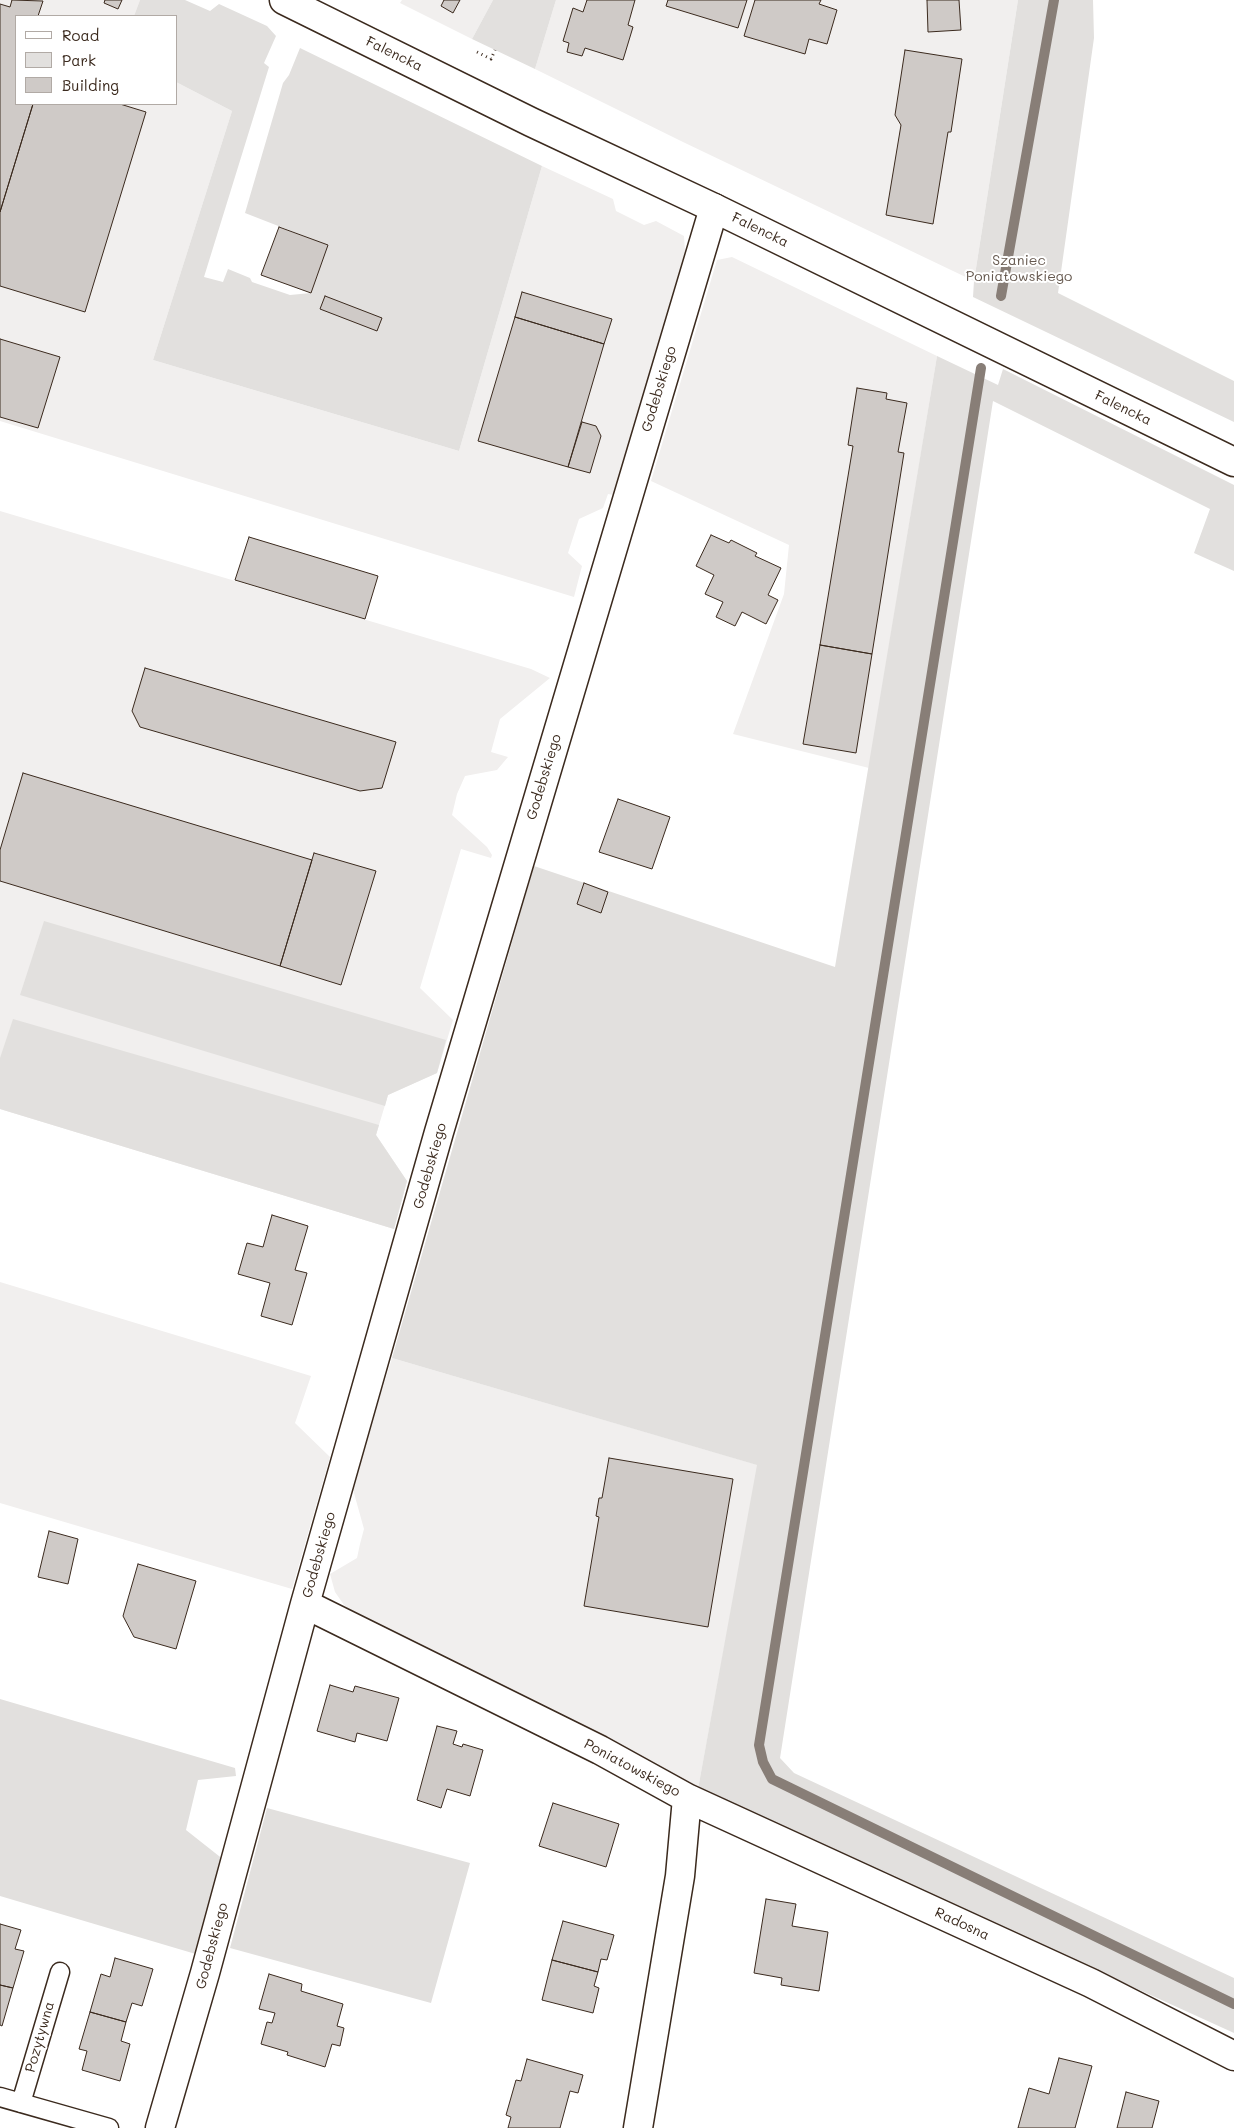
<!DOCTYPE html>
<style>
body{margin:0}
#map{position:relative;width:1234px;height:2128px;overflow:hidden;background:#fff;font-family:Mali,sans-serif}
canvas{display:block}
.legend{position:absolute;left:15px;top:15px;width:162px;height:90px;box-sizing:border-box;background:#fff;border:1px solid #b1aaa5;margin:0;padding:6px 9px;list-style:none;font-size:15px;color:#3b2a1e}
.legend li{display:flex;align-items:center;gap:10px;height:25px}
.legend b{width:25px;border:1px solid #b1aaa5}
</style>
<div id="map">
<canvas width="1234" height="2128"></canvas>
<ul class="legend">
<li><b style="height:6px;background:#fff"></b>Road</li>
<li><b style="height:14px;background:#e2e0de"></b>Park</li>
<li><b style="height:14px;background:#cfcac7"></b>Building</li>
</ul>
</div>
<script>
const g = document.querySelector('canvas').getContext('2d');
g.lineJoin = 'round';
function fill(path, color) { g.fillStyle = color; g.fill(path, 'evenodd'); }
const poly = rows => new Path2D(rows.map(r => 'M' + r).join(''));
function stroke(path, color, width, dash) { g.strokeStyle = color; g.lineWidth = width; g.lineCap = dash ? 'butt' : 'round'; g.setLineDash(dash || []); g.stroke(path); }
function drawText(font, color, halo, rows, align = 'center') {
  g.font = font + ' Mali,sans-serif'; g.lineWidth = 4; g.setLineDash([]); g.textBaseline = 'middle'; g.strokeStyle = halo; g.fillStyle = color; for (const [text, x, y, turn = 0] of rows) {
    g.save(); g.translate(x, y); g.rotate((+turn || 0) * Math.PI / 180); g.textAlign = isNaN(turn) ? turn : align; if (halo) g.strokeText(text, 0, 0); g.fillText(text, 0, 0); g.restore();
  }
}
fill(poly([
 [0,0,140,0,134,16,16,16,16,104,176,104,176,82,232,111,153,360,459,451,542,166,613,199,616,211,644,225,656,221,684,236,685,251,614,495,608,494,603,508,579,519,568,553,582,566,574,597,0,421],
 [402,0,493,0,472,39,400,3],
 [556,0,1018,0,974,281,683,142,535,69],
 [732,257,937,356,869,768,733,734,784,594,789,545,651,481,717,260],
 [0,511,531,669,550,678,500,719,491,752,508,757,497,770,465,776,457,794,452,815,487,847,492,855,491,858,461,849,420,988,453,1020,437,1073,388,1095,376,1135,407,1181,394,1229,0,1109],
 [0,1282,311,1376,295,1423,330,1457,292,1589,0,1503],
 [392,1358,758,1465,698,1789,371,1627,344,1605,335,1592,330,1574,357,1558,360,1544,364,1529,352,1486]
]), '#f1efee');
fill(poly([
 [140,0,185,0,210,11,219,4,267,26,276,36,264,63,269,67,204,277,223,282,228,269,250,278,252,282,290,295,311,293,327,245,245,213,283,83,289,75,300,48,542,166,459,451,153,360,232,111,176,82,176,16,134,16],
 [493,0,556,0,535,69,472,39],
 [1018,0,1093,0,1094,38,1058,293,1234,381,1234,422,973,297,974,281],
 [937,356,998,385,1003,369,1234,485,1234,571,1194,553,1210,509,993,401,780,1758,794,1773,1234,1978,1234,2033,698,1789,757,1465,392,1358,534,866,835,967],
 [44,921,446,1040,437,1073,388,1095,385,1106,20,995],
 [13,1019,379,1125,376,1135,407,1181,394,1229,0,1109,0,1058],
 [0,1699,235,1768,236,1776,198,1780,186,1830,224,1860,199,1955,0,1896],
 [267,1808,470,1863,431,2003,230,1948]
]), '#e2e0de');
stroke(poly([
 [1001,296,1054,0],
 [981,368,759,1745,763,1762,772,1779,1234,2004]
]), '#887e77', 10);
const building = poly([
 [12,0,43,1,38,16,16,16,16,104,33,104,0,212,0,4,10,7,12,0],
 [105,0,122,0,118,9,104,3,105,0],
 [444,0,460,0,453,13,441,6,444,0],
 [587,0,635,0,628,25,633,27,623,60,585,48,582,56,567,52,569,43,563,41,573,8,583,12,587,0],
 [668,0,747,0,738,28,666,6,668,0],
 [755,0,821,0,819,4,837,10,827,44,809,39,805,54,744,36,755,0],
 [927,0,959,0,961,30,928,32,927,0],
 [905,50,962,59,951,132,948,132,933,224,886,215,901,125,895,115,905,50],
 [33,104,120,104,146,112,85,312,0,286,0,212,33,104],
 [279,227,328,245,311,293,261,275,279,227],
 [522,292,612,319,604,344,515,317,522,292],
 [325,296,382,318,377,331,320,309,325,296],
 [515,317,604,344,568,467,478,441,515,317],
 [0,339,60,357,38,428,0,417,0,339],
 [857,388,887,393,886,399,907,403,898,452,904,453,872,654,820,645,853,446,848,445,857,388],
 [582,422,596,426,601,436,590,473,568,467,582,422],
 [711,535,729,543,731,540,757,553,755,556,781,568,768,595,778,600,766,624,742,612,735,626,716,617,723,602,705,594,714,575,696,566,711,535],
 [249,537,378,576,365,619,235,580,249,537],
 [820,645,872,654,856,753,803,744,820,645],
 [145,668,396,742,382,788,360,791,140,727,132,711,145,668],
 [23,773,312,860,280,966,0,881,0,850,23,773],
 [618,799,670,817,652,869,599,852,618,799],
 [314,853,376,871,341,985,280,966,314,853],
 [584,883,608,892,601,913,577,904,584,883],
 [272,1215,308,1226,295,1270,307,1273,292,1325,261,1316,270,1283,238,1274,247,1243,263,1247,272,1215],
 [609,1458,733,1479,708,1627,584,1606,599,1517,596,1516,599,1498,602,1498,609,1458],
 [49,1531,78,1539,68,1584,38,1577,49,1531],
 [138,1564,196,1581,176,1649,134,1637,123,1616,138,1564],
 [330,1685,353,1692,355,1686,399,1698,387,1741,357,1733,355,1742,317,1731,330,1685],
 [437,1726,457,1731,453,1744,462,1747,463,1744,483,1750,470,1796,447,1789,441,1808,417,1800,437,1726],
 [553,1803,619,1824,606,1867,539,1846,553,1803],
 [766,1899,796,1904,792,1926,828,1932,819,1991,781,1985,782,1978,754,1973,766,1899],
 [563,1921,614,1935,607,1960,601,1959,598,1972,552,1960,563,1921],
 [0,1924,21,1930,15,1949,24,1951,13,1988,0,1985,0,1924],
 [115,1958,153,1969,142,2006,132,2003,126,2022,90,2012,101,1974,110,1977,115,1958],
 [552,1960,598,1972,594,1986,599,1988,593,2013,542,2000,552,1960],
 [269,1974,302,1984,301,1991,343,2004,337,2026,344,2028,340,2046,332,2044,325,2067,287,2055,288,2052,261,2044,267,2022,272,2023,275,2013,259,2009,269,1974],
 [0,1985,13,1988,2,2026,0,2025,0,1985],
 [90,2012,126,2022,121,2041,130,2044,120,2081,82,2070,87,2051,79,2049,90,2012],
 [1059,2058,1092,2066,1075,2128,1018,2128,1029,2088,1049,2094,1059,2058],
 [527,2059,583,2075,578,2093,570,2091,560,2128,508,2128,511,2117,506,2115,516,2080,521,2081,527,2059],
 [1126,2092,1159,2101,1152,2128,1117,2128,1126,2092]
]);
fill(building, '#cfcac7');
stroke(building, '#3b2a1e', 1);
const service = poly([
 [0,2097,109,2128],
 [21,2103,60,1972]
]);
const minor = poly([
 [305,1604,600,1750,687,1798,680,1876,638,2128],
 [687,1798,1091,1983,1234,2056],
 [160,2128,205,1973,305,1604,439,1132,714,208]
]);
const tertiary = poly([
 [284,0,531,122,714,208,1234,462]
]);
stroke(service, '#3b2a1e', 21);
stroke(minor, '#3b2a1e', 31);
stroke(tertiary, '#3b2a1e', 31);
stroke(poly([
 [477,52,491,59,495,50]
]), '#3b2a1e', 3, [1, 4]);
stroke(service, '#fff', 18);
stroke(minor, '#fff', 28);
stroke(tertiary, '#fff', 28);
drawText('14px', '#3b2a1e', '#fff', [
 ["Falencka",394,54,26],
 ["Falencka",760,230,26],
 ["Godebskiego",659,389,-73],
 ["Falencka",1123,408,26],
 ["Godebskiego",544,777,-73],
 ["Godebskiego",430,1166,-74],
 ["Godebskiego",319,1555,-74],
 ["Poniatowskiego",632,1768,28],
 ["Radosna",962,1924,25],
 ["Godebskiego",212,1946,-75],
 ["Pozytywna",40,2037,-74]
]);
drawText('14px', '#65584e', '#fff', [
 ["Szaniec",1019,261],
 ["Poniatowskiego",1019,277]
]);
</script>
